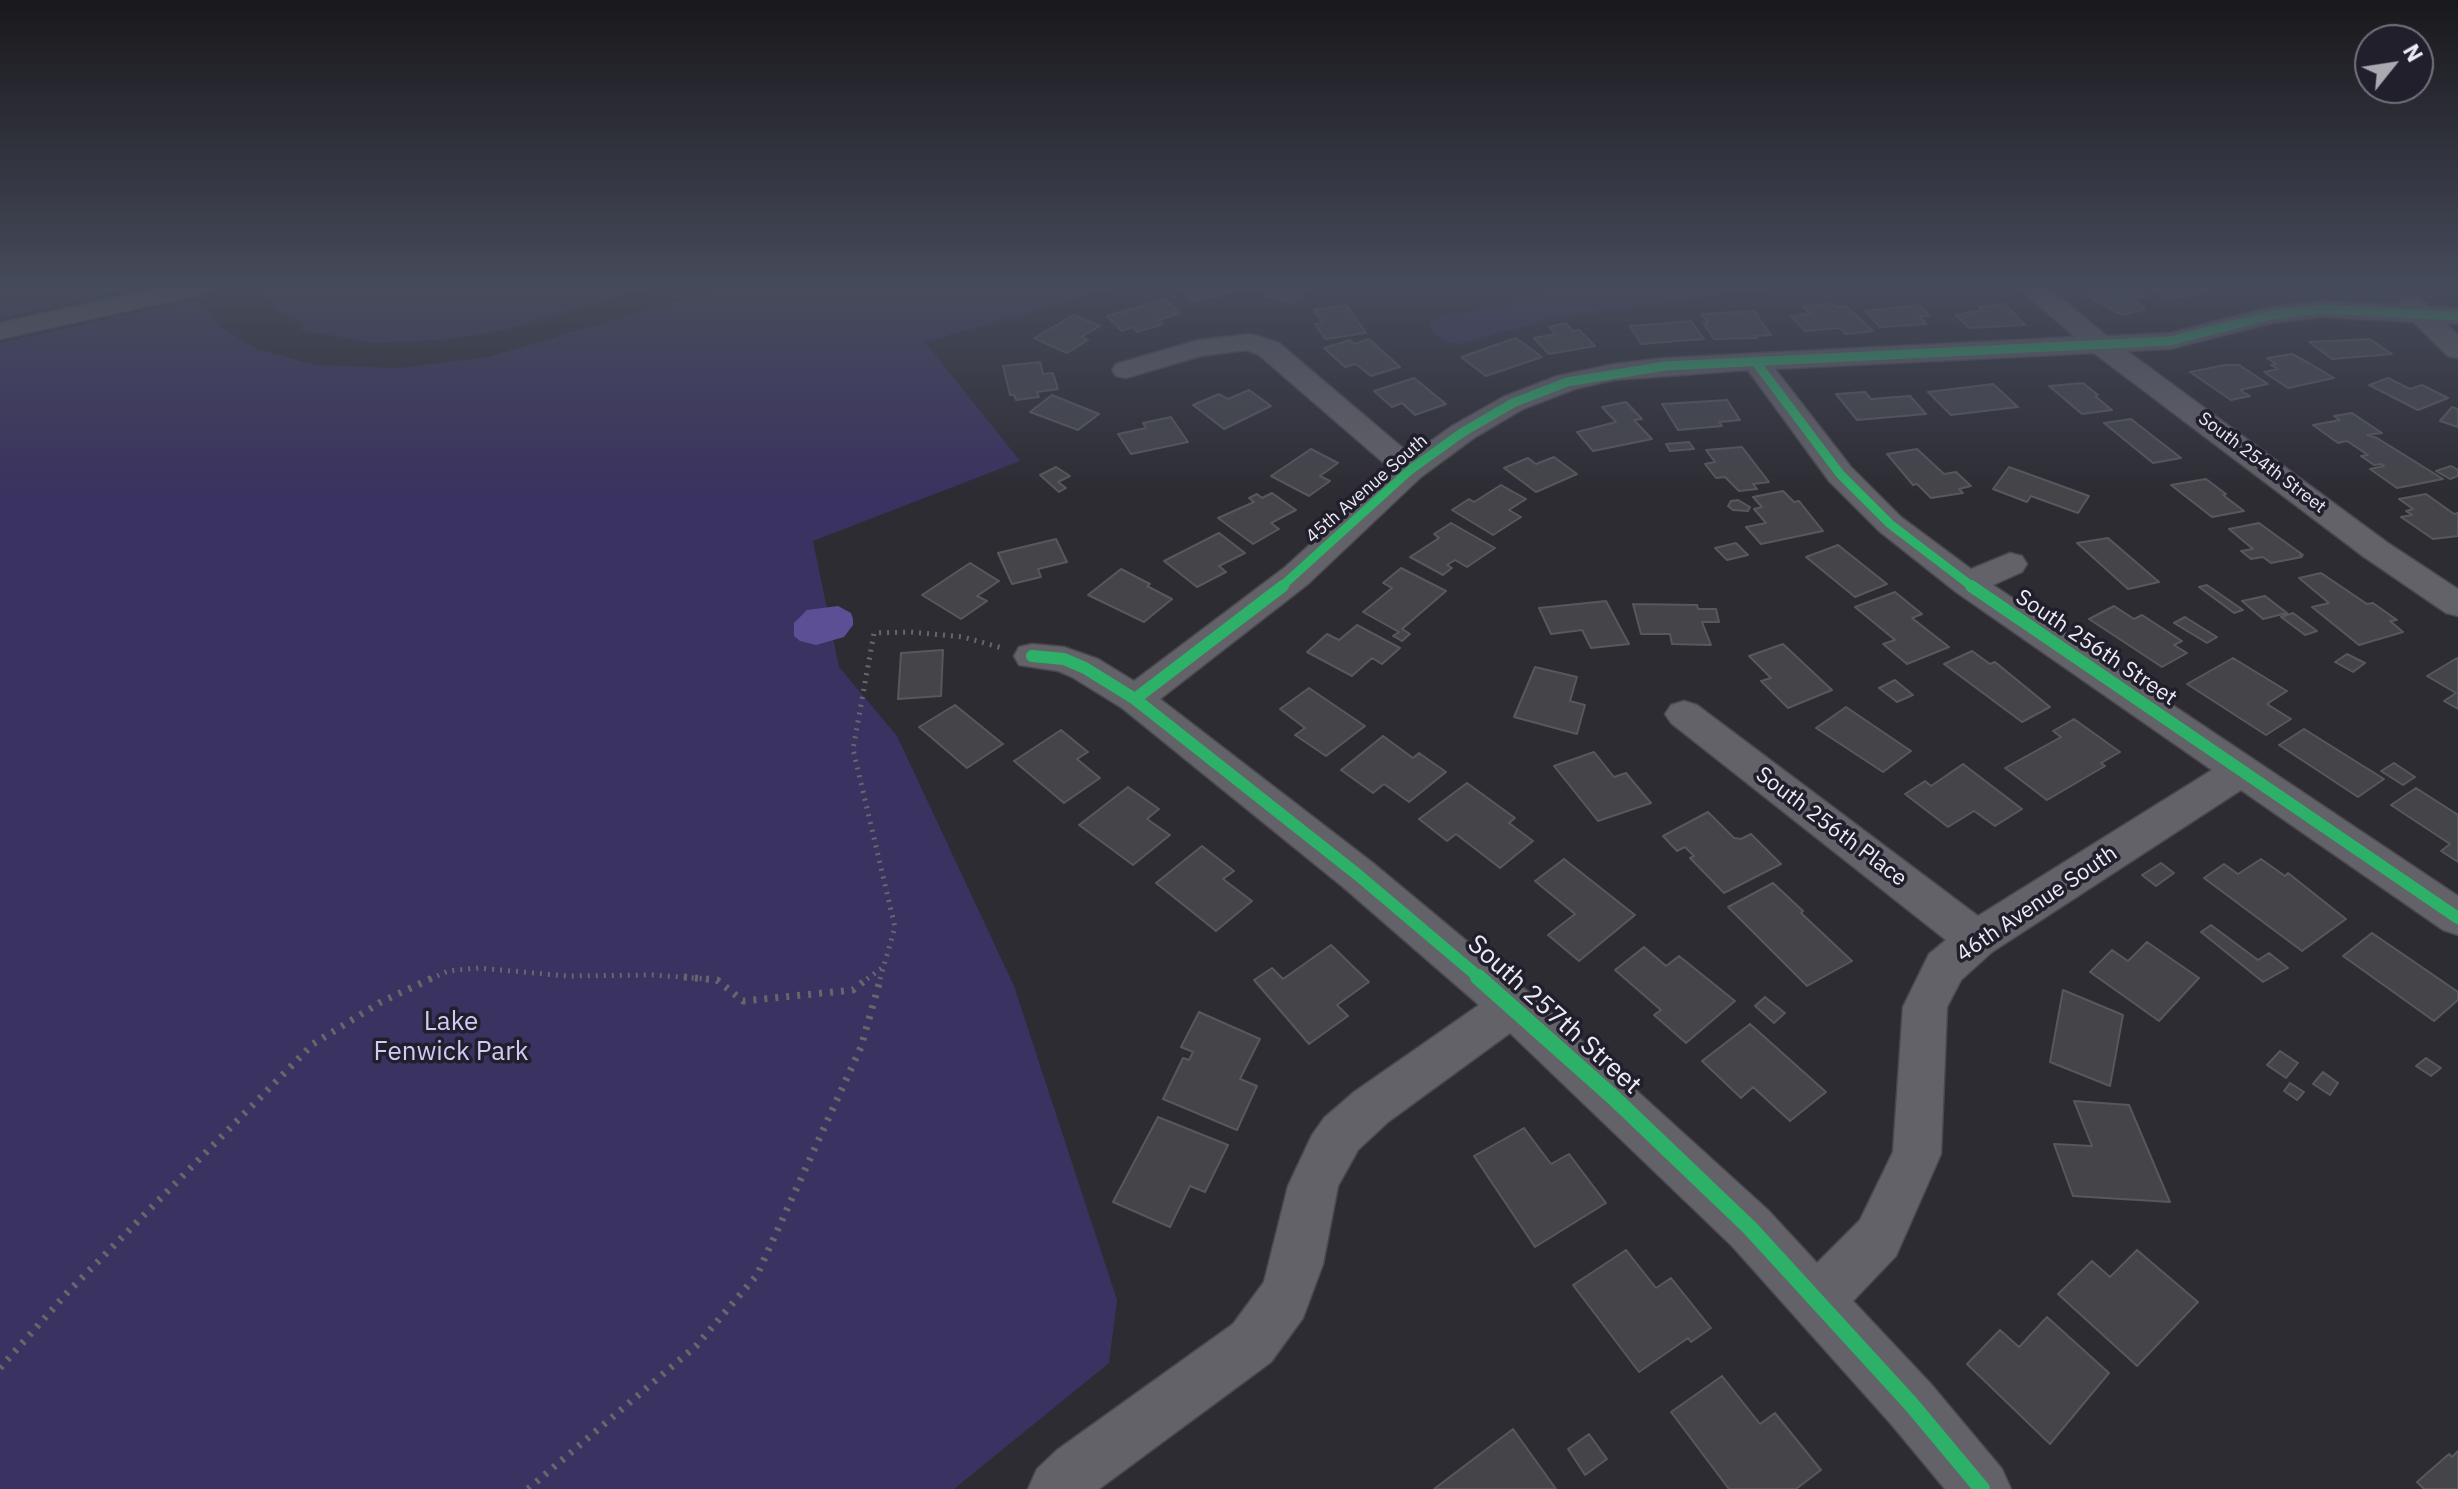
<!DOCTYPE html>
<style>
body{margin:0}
#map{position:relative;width:2458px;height:1489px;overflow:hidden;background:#2d2c33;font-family:"IBM Plex Sans",sans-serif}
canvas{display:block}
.north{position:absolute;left:2354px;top:24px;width:80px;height:80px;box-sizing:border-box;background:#211f2c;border:2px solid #73717c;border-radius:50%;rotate:60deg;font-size:22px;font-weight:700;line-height:32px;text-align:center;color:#edecf5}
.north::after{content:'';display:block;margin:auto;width:28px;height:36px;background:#aaa9b1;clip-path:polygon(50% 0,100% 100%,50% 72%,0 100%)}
</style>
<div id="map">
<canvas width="2458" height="1489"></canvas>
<div class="north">N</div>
</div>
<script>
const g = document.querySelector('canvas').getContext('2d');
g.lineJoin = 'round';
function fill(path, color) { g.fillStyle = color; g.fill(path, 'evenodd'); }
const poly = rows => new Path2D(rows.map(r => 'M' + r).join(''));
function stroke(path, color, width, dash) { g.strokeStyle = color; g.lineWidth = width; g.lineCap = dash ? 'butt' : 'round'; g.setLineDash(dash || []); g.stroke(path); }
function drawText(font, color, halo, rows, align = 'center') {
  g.font = font + ' "IBM Plex Sans",sans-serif'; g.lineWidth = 7; g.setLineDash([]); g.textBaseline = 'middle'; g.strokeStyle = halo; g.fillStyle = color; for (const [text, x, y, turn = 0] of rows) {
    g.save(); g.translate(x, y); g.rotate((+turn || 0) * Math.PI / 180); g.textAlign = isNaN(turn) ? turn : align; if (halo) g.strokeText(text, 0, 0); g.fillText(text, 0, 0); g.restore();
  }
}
fill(poly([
 [0,287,144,287,0,319],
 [263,287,650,287,496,332,440,340,375,343,300,330,305,326,277,310],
 [724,287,1116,287,925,342,1020,461,813,541,839,667,897,736,1014,986,1117,1300,1109,1363,954,1489,0,1489,0,343,190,300,202,304,222,328,257,349,315,365,398,368,489,357],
 [1554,287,1775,287,1558,317,1459,344,1443,341,1428,325,1436,317,1497,308]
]), '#3a3260');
fill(poly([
 [838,606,851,613,853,619,853,625,844,637,816,645,800,641,794,636,794,623,807,610]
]), '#5c4f96');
const building = poly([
 [1180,287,1238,287,1240,290,1190,302,1180,287],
 [1252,287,1308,287,1292,303,1268,297,1272,293,1252,287],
 [2109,287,2131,287,2146,296,2134,299,2145,309,2122,315,2084,294,2109,287],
 [2149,287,2202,287,2208,291,2168,299,2149,287],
 [1165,299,1180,313,1158,320,1163,324,1137,332,1133,327,1122,331,1107,316,1165,299],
 [1833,304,1836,307,1846,306,1873,331,1846,334,1840,328,1805,331,1791,316,1810,314,1802,306,1833,304],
 [2005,304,2025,325,1969,328,1956,315,1982,310,1978,307,2005,304],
 [1346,305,1366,333,1325,339,1315,324,1323,323,1314,310,1346,305],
 [1920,305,1929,316,1919,316,1926,324,1880,327,1865,311,1920,305],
 [1754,311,1771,335,1755,336,1757,338,1714,339,1703,323,1708,323,1702,314,1754,311],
 [1074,315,1100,326,1081,337,1088,340,1067,353,1034,338,1074,315],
 [1691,321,1704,339,1641,344,1630,326,1691,321],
 [1566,323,1573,331,1579,330,1595,346,1549,354,1534,338,1556,334,1549,327,1566,323],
 [1516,338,1542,357,1486,376,1461,357,1516,338],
 [1369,339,1400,367,1371,376,1356,364,1345,367,1324,348,1350,340,1354,344,1369,339],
 [2370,339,2392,354,2332,359,2309,342,2370,339],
 [2292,354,2309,363,2334,378,2288,388,2264,372,2278,369,2271,365,2276,364,2267,358,2292,354],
 [1040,362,1043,374,1053,373,1058,389,1037,392,1039,397,1016,400,1014,395,1010,395,1003,366,1040,362],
 [2225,365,2239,365,2268,384,2240,390,2250,396,2231,400,2190,372,2225,365],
 [1414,378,1446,404,1415,415,1402,403,1392,407,1374,391,1414,378],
 [2388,378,2410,389,2422,385,2448,398,2418,410,2369,385,2388,378],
 [2083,383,2098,395,2095,396,2112,410,2082,414,2049,386,2083,383],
 [1993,384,2018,407,1951,415,1928,392,1993,384],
 [1249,390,1271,406,1224,429,1193,405,1219,394,1228,399,1249,390],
 [1865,392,1871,399,1910,396,1926,414,1857,420,1836,394,1865,392],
 [1052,395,1099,414,1078,430,1030,412,1052,395],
 [1727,400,1740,420,1719,422,1722,426,1678,430,1662,404,1727,400],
 [1626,402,1642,419,1634,420,1652,439,1593,451,1577,432,1616,422,1602,407,1626,402],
 [2452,407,2458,409,2458,427,2440,421,2452,407],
 [2352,413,2382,433,2367,435,2377,438,2443,479,2397,488,2370,469,2384,466,2381,464,2374,465,2361,456,2368,455,2347,441,2338,443,2313,425,2340,420,2334,416,2352,413],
 [1171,417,1188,442,1131,454,1118,434,1146,428,1143,423,1171,417],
 [2131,419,2181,458,2153,463,2104,423,2131,419],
 [1689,442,1694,449,1670,451,1666,444,1689,442],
 [1742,447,1769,482,1753,484,1757,489,1739,491,1725,477,1716,478,1705,464,1715,462,1706,450,1742,447],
 [1311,449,1338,463,1320,476,1330,481,1309,496,1271,476,1311,449],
 [1917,449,1944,474,1956,472,1971,486,1959,489,1963,493,1931,498,1917,484,1913,485,1887,454,1917,449],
 [1554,457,1577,474,1536,492,1504,468,1528,458,1536,464,1554,457],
 [2451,466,2458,470,2458,476,2450,479,2436,471,2451,466],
 [1056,467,1070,476,1058,482,1066,488,1059,492,1040,475,1056,467],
 [2009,467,2089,496,2078,513,2031,496,2027,502,1993,489,2009,467],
 [2206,479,2226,494,2223,495,2244,511,2212,517,2171,485,2206,479],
 [1501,485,1526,499,1509,510,1521,517,1493,535,1452,510,1469,499,1474,502,1501,485],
 [1783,491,1794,502,1799,501,1823,531,1761,544,1746,527,1766,523,1754,509,1762,507,1753,497,1783,491],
 [1272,493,1296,510,1271,523,1279,529,1253,544,1218,518,1254,502,1249,498,1257,494,1262,498,1272,493],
 [2426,494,2454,514,2458,513,2458,536,2433,539,2401,517,2412,515,2406,511,2413,509,2399,499,2426,494],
 [1738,500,1750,507,1748,511,1733,510,1728,506,1731,501,1738,500],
 [1451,523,1495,548,1467,567,1455,560,1447,565,1452,568,1443,575,1410,557,1439,538,1434,534,1451,523],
 [2259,523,2303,555,2300,555,2302,557,2271,563,2263,557,2251,559,2241,551,2253,549,2229,529,2259,523],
 [1219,533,1245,553,1219,566,1226,572,1197,587,1164,561,1219,533],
 [2108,538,2159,582,2128,589,2077,543,2108,538],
 [1056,539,1067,562,1038,569,1041,577,1012,584,998,553,1056,539],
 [1736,543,1748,555,1727,560,1715,548,1736,543],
 [1838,545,1887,584,1855,597,1806,557,1838,545],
 [970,563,999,581,977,596,987,601,961,619,922,595,970,563],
 [1401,568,1446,591,1402,629,1410,634,1402,641,1393,636,1399,632,1363,612,1392,588,1383,583,1401,568],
 [1121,569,1150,584,1147,586,1172,599,1144,622,1088,595,1121,569],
 [2321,573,2367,604,2373,603,2397,620,2390,621,2403,632,2359,645,2312,607,2329,603,2299,578,2321,573],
 [2207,585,2243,610,2234,613,2199,587,2207,585],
 [1895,592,1922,614,1912,618,1949,647,1907,664,1883,644,1895,640,1855,607,1895,592],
 [2265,596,2287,613,2263,619,2242,601,2265,596],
 [1606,601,1629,644,1591,648,1582,630,1551,634,1539,608,1606,601],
 [1633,604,1697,605,1698,609,1716,609,1719,622,1702,622,1711,645,1672,644,1670,634,1641,634,1633,604],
 [2114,606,2134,619,2142,615,2182,641,2174,645,2187,653,2162,667,2089,619,2114,606],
 [2293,613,2317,631,2305,635,2281,617,2293,613],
 [2185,617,2217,637,2207,643,2174,623,2185,617],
 [1357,625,1400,648,1382,664,1372,658,1352,676,1307,652,1327,634,1339,640,1357,625],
 [1783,644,1832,690,1788,708,1761,681,1771,678,1749,656,1783,644],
 [943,650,941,696,898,699,901,653,943,650],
 [1972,651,1990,664,1995,662,2050,707,2022,722,1944,664,1972,651],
 [2347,654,2365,663,2353,672,2335,662,2347,654],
 [2233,658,2287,691,2267,704,2291,719,2266,735,2187,684,2233,658],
 [2457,658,2458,658,2458,709,2444,701,2456,693,2427,676,2457,658],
 [1535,667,1577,677,1570,701,1585,705,1577,734,1514,717,1535,667],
 [1895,680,1913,695,1897,702,1879,688,1895,680],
 [1309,688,1365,726,1326,756,1295,735,1305,728,1280,709,1309,688],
 [955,705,1003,744,967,768,919,727,955,705],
 [1846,707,1911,751,1883,772,1816,728,1846,707],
 [2074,719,2120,752,2101,763,2105,766,2047,800,2005,768,2061,737,2053,731,2074,719],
 [2304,729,2384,779,2358,797,2279,745,2304,729],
 [1061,730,1088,752,1077,759,1100,778,1064,803,1014,761,1061,730],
 [1383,736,1413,758,1419,753,1446,772,1409,802,1384,784,1373,793,1341,770,1383,736],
 [1594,752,1614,777,1626,773,1651,803,1598,821,1554,766,1594,752],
 [2394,763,2415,777,2403,785,2381,771,2394,763],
 [1963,764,2022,809,1995,826,1974,811,1948,827,1905,794,1925,781,1931,786,1963,764],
 [1467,783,1515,818,1509,823,1533,841,1500,868,1456,834,1447,841,1419,819,1467,783],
 [1128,787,1159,809,1147,819,1170,835,1133,865,1079,825,1128,787],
 [2416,788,2458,815,2458,862,2441,851,2450,844,2391,805,2416,788],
 [1708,812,1734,838,1741,839,1751,834,1781,864,1724,893,1690,858,1694,856,1685,847,1677,851,1663,836,1708,812],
 [1202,846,1234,871,1223,879,1252,901,1216,931,1156,883,1202,846],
 [1564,859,1635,915,1579,961,1548,935,1575,914,1535,881,1564,859],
 [2261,859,2285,876,2288,873,2346,919,2302,951,2204,878,2224,864,2238,874,2261,859],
 [2161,863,2174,873,2156,886,2142,875,2161,863],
 [1773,883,1803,911,1801,913,1852,961,1807,986,1728,907,1773,883],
 [2211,925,2258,960,2269,953,2288,968,2263,982,2201,932,2211,925],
 [2372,933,2458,992,2458,1000,2434,1021,2343,956,2372,933],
 [2147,942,2199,978,2159,1021,2090,972,2112,950,2128,961,2147,942],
 [1331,945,1369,982,1337,1005,1348,1016,1309,1044,1254,980,1272,968,1283,979,1331,945],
 [1644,947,1666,966,1679,956,1735,1001,1686,1043,1654,1015,1661,1010,1615,970,1644,947],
 [2063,990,2123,1015,2110,1086,2050,1062,2063,990],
 [1765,997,1785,1013,1774,1023,1755,1006,1765,997],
 [1199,1012,1260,1039,1240,1079,1257,1086,1237,1130,1163,1099,1183,1058,1189,1060,1193,1052,1181,1047,1199,1012],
 [1750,1024,1826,1092,1790,1121,1753,1087,1741,1098,1702,1061,1750,1024],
 [2280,1051,2298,1063,2286,1078,2267,1065,2280,1051],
 [2426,1058,2441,1068,2431,1076,2416,1066,2426,1058],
 [2323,1072,2338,1083,2330,1095,2313,1084,2323,1072],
 [2290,1083,2304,1092,2297,1100,2284,1091,2290,1083],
 [2074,1101,2129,1105,2170,1202,2073,1196,2054,1144,2092,1146,2074,1101],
 [1158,1117,1228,1145,1205,1192,1190,1186,1170,1227,1113,1202,1158,1117],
 [1524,1128,1551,1164,1569,1154,1606,1203,1535,1247,1474,1156,1524,1128],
 [1626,1250,1656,1288,1671,1278,1711,1328,1691,1342,1688,1338,1639,1372,1573,1285,1626,1250],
 [2137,1250,2198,1302,2137,1366,2058,1294,2092,1261,2110,1277,2137,1250],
 [2047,1317,2109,1373,2050,1444,1967,1364,2000,1330,2019,1347,2047,1317],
 [1722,1376,1760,1424,1775,1413,1821,1470,1796,1489,1729,1489,1671,1412,1722,1376],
 [1513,1429,1556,1489,1434,1489,1513,1429],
 [1589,1434,1607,1459,1585,1475,1568,1449,1589,1434],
 [2458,1451,2458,1489,2424,1489,2417,1482,2449,1454,2452,1457,2458,1451]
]);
fill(building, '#444449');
stroke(building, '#57575d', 2);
const minor = poly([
 [161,287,211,287,207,292,198,295,0,339,0,323,161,287],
 [2018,287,2047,287,2107,336,2170,333,2271,307,2321,301,2398,305,2402,299,2411,297,2420,299,2428,306,2458,308,2458,324,2446,323,2458,335,2458,358,2448,356,2413,322,2321,317,2272,323,2170,349,2127,351,2388,543,2458,589,2458,616,2446,613,2364,557,2094,353,1775,369,1851,467,1901,517,1971,569,2010,553,2022,556,2027,564,2022,572,1993,585,2458,896,2458,935,2443,930,2241,790,1992,952,1961,980,1947,1007,1941,1154,1896,1256,1853,1301,1931,1384,2002,1469,2011,1489,1945,1489,1891,1424,1732,1246,1510,1033,1388,1122,1358,1150,1338,1186,1323,1264,1310,1299,1303,1318,1271,1362,1099,1489,1028,1489,1037,1469,1057,1450,1233,1324,1264,1282,1288,1186,1312,1135,1324,1118,1354,1092,1479,1005,1343,887,1122,708,1072,677,1058,671,1019,665,1014,656,1019,647,1032,644,1064,647,1098,659,1134,681,1284,568,1392,470,1259,355,1247,350,1201,356,1126,378,1116,376,1112,370,1116,364,1198,340,1249,334,1259,336,1279,343,1411,455,1452,426,1503,397,1557,376,1614,364,1665,358,2075,337,2018,287],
 [1748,370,1829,481,1879,531,1956,592,2212,770,1978,916,1697,705,1684,701,1671,705,1665,714,1671,723,1946,940,1929,954,1903,1007,1893,1152,1860,1220,1817,1263,1768,1210,1528,992,1373,863,1160,699,1308,584,1421,477,1474,438,1523,409,1575,389,1614,380,1748,370]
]);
stroke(minor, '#49484f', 3);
stroke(poly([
 [430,979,448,971,479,968,567,976,653,975,709,979],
 [867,979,883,967],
 [880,979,895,927,853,749,874,633,911,632,963,637,1002,648]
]), '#67676b', 5, [2, 6]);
stroke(poly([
 [684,977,717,980,743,1001,853,990,869,977],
 [0,1368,67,1293,313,1044,381,1002,434,977],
 [528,1489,696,1346,757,1275,861,1047,881,977]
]), '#67676b', 7, [3, 8]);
fill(minor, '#636268');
stroke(poly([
 [1755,361,1840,474,1890,524,1974,588],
 [1280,588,1410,470,1463,432,1513,403,1567,382,1665,366,2170,341,2271,315,2321,309,2458,316]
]), '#2db169', 9);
stroke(poly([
 [1971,586,2458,918],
 [1032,656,1064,659,1085,668,1135,699,1358,875,1481,979],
 [1135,699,1283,586]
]), '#2db169', 12);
stroke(poly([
 [1478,977,1613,1097,1750,1228,1911,1404,1982,1489]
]), '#2db169', 16);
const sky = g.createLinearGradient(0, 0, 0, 496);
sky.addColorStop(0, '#19181c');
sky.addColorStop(0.58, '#464b5b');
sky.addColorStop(1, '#464b5b00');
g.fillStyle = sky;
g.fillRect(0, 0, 2458, 496);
drawText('18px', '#edecf5', '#211f2c', [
 ["South 254th Street",2262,463,37],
 ["45th Avenue South",1367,489,-41]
]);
drawText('22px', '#edecf5', '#211f2c', [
 ["South 256th Street",2096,648,34],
 ["South 256th Place",1831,827,37],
 ["46th Avenue South",2037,904,-34]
]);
drawText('26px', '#edecf5', '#211f2c', [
 ["South 257th Street",1554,1015,42]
]);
drawText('26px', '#cfcbf6', '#211f2c', [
 ["Lake",451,1022],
 ["Fenwick Park",451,1052]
]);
</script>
